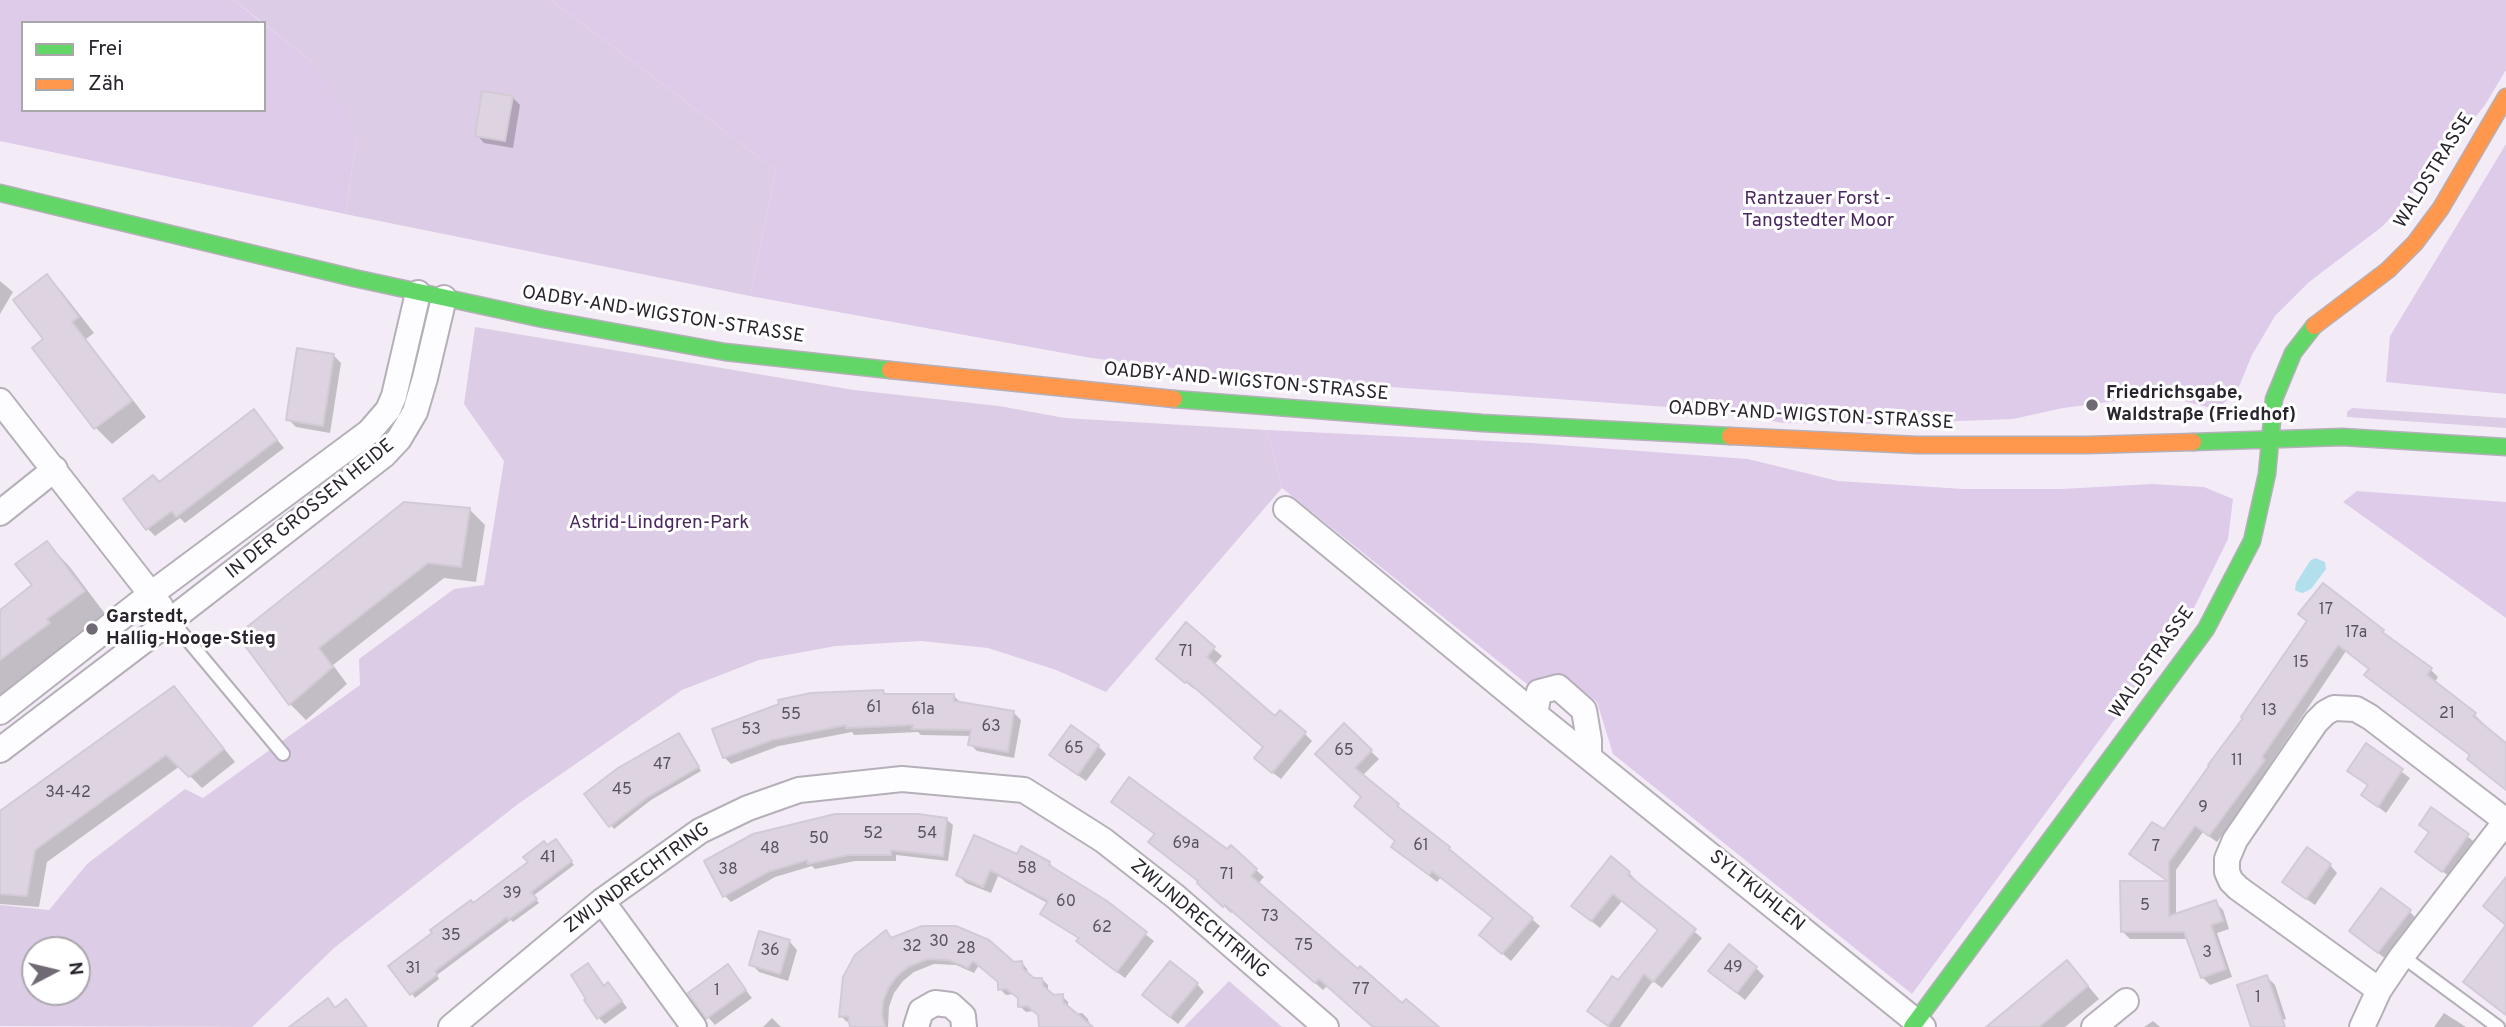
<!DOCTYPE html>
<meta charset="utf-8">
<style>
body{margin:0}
#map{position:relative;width:2506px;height:1027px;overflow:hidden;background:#f3ecf7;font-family:Overpass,sans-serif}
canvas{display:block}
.legend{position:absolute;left:21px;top:21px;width:245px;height:91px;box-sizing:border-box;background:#fff;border:2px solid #aaa7ab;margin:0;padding:9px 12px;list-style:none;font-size:21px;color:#2a242e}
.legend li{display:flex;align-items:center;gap:14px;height:35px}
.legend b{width:35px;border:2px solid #aaa7ab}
.north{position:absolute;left:21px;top:936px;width:70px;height:70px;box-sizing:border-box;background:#fff;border:2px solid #aaa7ab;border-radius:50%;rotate:83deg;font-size:19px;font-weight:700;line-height:28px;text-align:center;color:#2a242e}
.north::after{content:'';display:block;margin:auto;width:24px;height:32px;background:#706a74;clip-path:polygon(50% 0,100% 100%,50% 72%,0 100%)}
</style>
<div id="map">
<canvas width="2506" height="1027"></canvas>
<ul class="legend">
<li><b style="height:9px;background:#63d668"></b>Frei</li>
<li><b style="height:9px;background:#ff974d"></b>Zäh</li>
</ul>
<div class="north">N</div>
</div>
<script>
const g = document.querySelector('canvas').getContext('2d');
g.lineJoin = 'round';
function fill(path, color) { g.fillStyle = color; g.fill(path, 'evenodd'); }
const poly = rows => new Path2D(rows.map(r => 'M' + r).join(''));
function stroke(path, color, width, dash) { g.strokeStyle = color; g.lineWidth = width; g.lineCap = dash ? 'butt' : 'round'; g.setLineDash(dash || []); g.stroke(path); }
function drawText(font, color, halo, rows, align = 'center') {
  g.font = font + ' Overpass,sans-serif'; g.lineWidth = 6; g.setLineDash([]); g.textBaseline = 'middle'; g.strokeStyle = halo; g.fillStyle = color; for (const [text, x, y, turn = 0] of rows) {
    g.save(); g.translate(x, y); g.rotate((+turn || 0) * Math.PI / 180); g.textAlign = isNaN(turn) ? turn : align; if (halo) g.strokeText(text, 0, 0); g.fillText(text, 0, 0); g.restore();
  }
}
fill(poly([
 [234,0,551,0,776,170,750,296,345,214,357,139,311,61],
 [475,327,854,390,999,406,1065,418,1267,430,1282,488,1106,692,1056,670,988,648,921,641,836,646,759,660,682,690,518,804,334,948,252,1027,0,1026,0,905,49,910,87,864,185,789,203,798,360,685,359,659,454,589,484,585,504,461,464,404],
 [35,950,77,950,77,992,35,992],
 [2352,408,2506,418,2506,428,2347,417,2347,412],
 [1229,981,1282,1027,1184,1027]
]), '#dccce6');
fill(poly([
 [0,0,234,0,262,23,23,23,23,110,264,110,264,24,311,61,341,104,357,139,345,214,0,141],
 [551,0,2506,0,2506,70,2485,105,2443,158,2383,226,2309,282,2275,316,2252,355,2238,389,2221,406,2211,408,2159,395,2063,408,2013,419,1880,424,1783,423,1709,410,1239,376,1091,358,750,296,776,170],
 [2506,144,2506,394,2386,382,2390,336],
 [1267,430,1532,443,1748,459,1838,481,1964,489,2061,489,2151,484,2204,487,2233,499,2228,539,2188,620,1912,994,1613,754,1597,702,1560,673,1528,685,1282,488],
 [2357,491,2506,502,2506,618,2343,502]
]), '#decbea');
fill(poly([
 [2315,558,2325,562,2326,569,2311,589,2303,593,2299,592,2295,590,2296,583,2310,561]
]), '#b1dfec');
fill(poly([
 [512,97,520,105,513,148,484,143,477,135],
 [47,276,62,292,94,333,86,339,146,417,112,444,96,428,34,348,46,339],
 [0,281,13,292,0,314],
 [333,355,341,363,330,433,296,427,288,419],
 [254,412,284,448,185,523,180,518,155,536,148,529,159,484],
 [469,509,485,525,476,582,444,578,333,665,347,684,306,720,290,704,239,636],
 [47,543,69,566,106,615,68,642,71,647,0,699,0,612,34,585],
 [2323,586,2431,670,2438,677,2435,682,2474,714,2482,722,2480,724,2506,745,2506,789,2472,756,2374,683,2366,675,2370,670,2346,651,2269,766,2272,769,2217,842,2203,832,2176,870,2176,916,2215,902,2223,910,2229,929,2217,933,2232,977,2210,985,2202,977,2189,939,2130,939,2122,931,2122,883,2170,883,2132,854,2164,832,2245,718,2309,622],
 [1186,625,1222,656,1214,665,1276,718,1304,733,1312,741,1281,779,1264,766,1265,747,1195,688,1194,689,1166,666],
 [883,691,887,695,954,696,961,703,1014,713,1021,720,1014,758,977,751,970,744,972,736,921,735,918,732,854,735,852,732,779,746,731,764,724,757],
 [185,701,235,762,202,788,180,766,47,862,39,907,0,904,0,813],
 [1344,726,1379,759,1362,776,1540,926,1511,961,1489,942,1494,919,1441,877,1437,882,1401,854,1397,842,1363,798,1318,754],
 [682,739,701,771,651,800,614,829,611,825],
 [1098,746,1106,754,1086,781,1059,762],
 [2367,746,2410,778,2386,813,2363,795,2369,787,2349,771],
 [1113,802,1227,852,1256,870,1264,877,1257,885,1358,972,1402,1006,1436,1027,1376,1027,1328,985,1323,990,1234,911,1231,913,1200,882,1150,842,1156,835],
 [2432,810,2476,843,2451,878,2417,851,2430,833,2421,825],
 [946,819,953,825,948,861,896,855,896,861,855,861,815,869,812,866,775,877,731,902,725,896,706,862],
 [559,844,574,865,533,896,539,903,513,922,511,920,437,975,439,979,415,998,391,966,530,863,547,847],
 [1018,856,1049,863,1057,871,1106,903,1154,941,1125,978,1086,949,1079,941,1080,939,1050,921,1043,913,1049,904,998,876,991,893,966,883,958,875],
 [2330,865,2337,873,2315,905,2292,889],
 [1629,873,1637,881,1635,883,1702,938,1662,988,1653,981,1620,1027,1609,1027,1590,1011,1619,982,1660,931,1622,901,1600,928,1581,913],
 [2410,912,2417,919,2387,960,2359,938],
 [760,933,790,942,797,950,788,981,759,972,751,964],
 [886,933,892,939,1014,963,1022,963,1027,969,1028,975,1034,980,1042,979,1048,985,1048,992,1054,997,1062,996,1068,1002,1068,1009,1074,1014,1082,1013,1088,1019,1090,1027,1045,1027,1040,1016,1034,1011,1026,1012,1020,1006,1020,999,1014,994,1006,995,1000,989,999,982,979,965,974,973,956,965,934,964,914,972,903,981,894,993,889,1007,888,1027,852,1027,851,1021,847,1022,841,1016],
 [728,967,752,998,715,1025,708,1017],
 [1756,968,1764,976,1745,1000,1710,971],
 [594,971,605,987,615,991,627,1008,605,1024,599,1018],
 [2078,974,2099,999,2065,1027,2005,1027],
 [2267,977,2275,985,2286,1019,2257,1027],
 [1197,984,1204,992,1178,1024,1152,1003],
 [2444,1013,2466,1027,2434,1027],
 [772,1018,781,1027,763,1027],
 [2153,1021,2160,1027,2144,1027]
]), '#0003');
const building = poly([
 [482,91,513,96,505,141,475,136,482,91],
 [47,274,79,317,72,322,132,401,94,429,32,348,43,339,13,300,47,274],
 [297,348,334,354,323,426,286,420,297,348],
 [254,409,277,440,176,517,172,511,146,530,123,499,153,475,159,482,254,409],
 [404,502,470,508,461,567,428,563,319,648,333,667,289,705,237,635,404,502],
 [47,541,85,591,47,619,50,623,0,660,0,610,32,585,15,564,47,541],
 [2323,583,2384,630,2382,632,2432,668,2427,675,2476,713,2473,716,2506,743,2506,790,2467,759,2470,755,2364,675,2369,669,2338,645,2262,757,2265,760,2209,836,2195,826,2169,862,2169,916,2216,900,2223,921,2211,925,2226,969,2201,978,2184,932,2121,932,2120,881,2168,881,2129,854,2152,822,2164,829,2209,766,2208,765,2243,718,2241,717,2307,621,2298,614,2323,583],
 [1186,622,1215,647,1207,657,1275,716,1280,710,1306,732,1272,773,1254,758,1263,747,1187,681,1185,683,1156,659,1186,622],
 [174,686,224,749,189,777,166,755,35,850,27,896,0,894,0,811,174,686],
 [883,690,884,694,954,694,954,701,1014,711,1008,752,968,745,971,730,912,729,913,725,846,728,846,725,772,740,723,758,712,729,779,704,778,700,811,693,883,690],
 [1344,723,1372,750,1355,768,1399,804,1397,806,1450,847,1449,849,1533,918,1502,954,1479,935,1493,918,1432,871,1429,875,1391,847,1395,841,1354,806,1361,797,1315,754,1344,723],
 [1071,725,1099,745,1078,775,1049,755,1071,725],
 [679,733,699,767,648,797,609,827,584,794,618,768,679,733],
 [2366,743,2403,769,2378,807,2361,795,2368,785,2347,771,2366,743],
 [1129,777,1227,849,1231,845,1257,869,1251,876,1358,969,1360,966,1402,1003,1406,999,1439,1027,1373,1027,1319,979,1315,983,1225,905,1223,907,1197,883,1198,881,1148,842,1155,834,1111,802,1129,777],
 [2431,807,2469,834,2442,872,2415,852,2429,832,2419,825,2431,807],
 [835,814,918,814,947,818,943,856,891,850,891,855,848,855,808,864,807,860,768,872,723,897,704,861,753,834,835,814],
 [974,835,1017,854,1021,846,1050,862,1049,865,1107,901,1147,932,1117,972,1076,941,1079,938,1040,914,1048,901,990,870,983,887,956,875,974,835],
 [556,839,572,861,531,892,537,899,508,920,507,917,435,971,437,975,410,995,388,966,432,933,430,930,471,900,473,903,528,862,523,857,544,841,547,845,556,839],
 [2307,847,2331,864,2306,899,2282,882,2307,847],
 [1611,856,1630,872,1628,875,1696,929,1653,982,1644,974,1608,1026,1587,1011,1612,976,1618,980,1658,930,1613,894,1591,921,1571,906,1611,856],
 [2506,877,2506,1015,2463,982,2506,925,2483,906,2506,877],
 [2381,888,2411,910,2378,953,2349,931,2381,888],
 [922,926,956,926,989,940,1014,962,1022,961,1023,969,1034,978,1042,978,1043,986,1054,995,1063,994,1063,1002,1093,1027,1039,1027,1038,1015,1027,1006,1018,1007,1018,998,1006,989,998,990,998,982,973,961,968,968,949,960,928,959,908,967,897,976,889,987,883,1001,882,1015,885,1027,850,1027,848,1016,839,1017,843,977,855,955,886,930,891,938,922,926],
 [759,931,790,940,780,974,749,965,759,931],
 [1729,944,1757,967,1737,993,1708,971,1729,944],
 [2067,960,2088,986,2039,1027,1986,1027,2067,960],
 [1170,961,1198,983,1170,1017,1142,995,1170,961],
 [588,963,604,986,608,982,622,1001,597,1019,584,1000,586,999,571,975,588,963],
 [728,964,746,990,706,1019,688,993,728,964],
 [2267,975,2285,1027,2251,1027,2237,985,2267,975],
 [328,998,335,1008,346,999,367,1027,289,1027,328,998]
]);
fill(building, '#ded4e1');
stroke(building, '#d2cbd5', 2);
const lane = poly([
 [171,620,283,754],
 [2402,956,2498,1027]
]);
const street = poly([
 [0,401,161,607],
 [1286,509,1535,714,1923,1027],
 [0,513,55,469],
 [0,712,151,594,369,432,388,410,394,396,418,293],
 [1535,714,1539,692,1558,687,1584,710,1589,740,1589,756],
 [0,750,171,620,384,455,399,439,415,412,425,378,444,298],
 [602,901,694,1027],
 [2379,990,2238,888,2231,881,2227,872,2227,859,2235,840,2316,722,2325,713,2334,708,2356,709,2370,717,2506,821],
 [451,1027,602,901,700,831,748,808,799,790,902,779,1024,790,1103,840,1176,897,1326,1027],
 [916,1027,921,1011,935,1003,951,1005,963,1016,964,1027],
 [2094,1027,2126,1001],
 [2362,1027,2379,990,2402,956,2506,821]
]);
const fast = poly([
 [0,193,354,278,543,319,725,352,890,370],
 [1174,399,1482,423,1730,436],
 [2193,442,2342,437,2506,447],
 [1912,1027,2206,629,2252,541,2267,474,2274,399,2293,353,2314,326]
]);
const slow = poly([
 [2314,326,2388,270,2415,243,2441,208,2506,97],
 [890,370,1174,399],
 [1730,436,1917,445,2087,445,2193,442]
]);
stroke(lane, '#b5afb9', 16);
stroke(street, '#b5afb9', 28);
stroke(fast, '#b5afb9', 19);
stroke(slow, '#b5afb9', 19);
stroke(lane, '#fdfcfe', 12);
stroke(street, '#fdfcfe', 24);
stroke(fast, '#63d668', 16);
stroke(slow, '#ff974d', 16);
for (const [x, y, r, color] of [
 [2092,405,7,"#706a74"],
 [92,629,7,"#706a74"]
]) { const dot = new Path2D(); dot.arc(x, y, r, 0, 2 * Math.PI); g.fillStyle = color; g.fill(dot); stroke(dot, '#fff', 2.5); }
drawText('16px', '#5a535e', null, [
 ["17",2326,611],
 ["17a",2356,634],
 ["71",1186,653],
 ["15",2301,664],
 ["61",874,709],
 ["61a",923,711],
 ["13",2269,712],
 ["21",2447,715],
 ["55",791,716],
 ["63",991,728],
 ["53",751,731],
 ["65",1074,750],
 ["65",1344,752],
 ["11",2237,762],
 ["47",662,766],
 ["45",622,791],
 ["34-42",68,794],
 ["9",2203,809],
 ["52",873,835],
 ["54",927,835],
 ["50",819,840],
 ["69a",1186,845],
 ["61",1421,847],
 ["7",2156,848],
 ["48",770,850],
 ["41",548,859],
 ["58",1027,870],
 ["38",728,871],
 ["71",1227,876],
 ["39",512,895],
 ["60",1066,903],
 ["5",2145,907],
 ["73",1270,918],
 ["62",1102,929],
 ["35",451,937],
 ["30",939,943],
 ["75",1304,947],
 ["32",912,948],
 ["28",966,950],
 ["36",770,952],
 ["3",2207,954],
 ["49",1733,969],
 ["31",413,970],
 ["77",1361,991],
 ["1",717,992],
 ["1",2258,999]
]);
drawText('19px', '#2a242e', '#fff', [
 ["WALDSTRASSE",2435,171,-58],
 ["OADBY-AND-WIGSTON-STRASSE",663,316,9],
 ["OADBY-AND-WIGSTON-STRASSE",1246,383,5],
 ["OADBY-AND-WIGSTON-STRASSE",1811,417,3],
 ["IN DER GROSSEN HEIDE",311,510,-39],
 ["WALDSTRASSE",2153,663,-55],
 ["ZWIJNDRECHTRING",638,879,-36],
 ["SYLTKUHLEN",1756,892,39],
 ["ZWIJNDRECHTRING",1199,920,40]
]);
drawText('19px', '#4b275f', '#fff', [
 ["Rantzauer Forst -",1818,200],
 ["Tangstedter Moor",1818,222],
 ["Astrid-Lindgren-Park",659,524]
]);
drawText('bold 19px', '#2a242e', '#fff', [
 ["Friedrichsgabe,",2106,394],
 ["Waldstraße (Friedhof)",2106,416],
 ["Garstedt,",106,618],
 ["Hallig-Hooge-Stieg",106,640]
], 'left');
</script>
